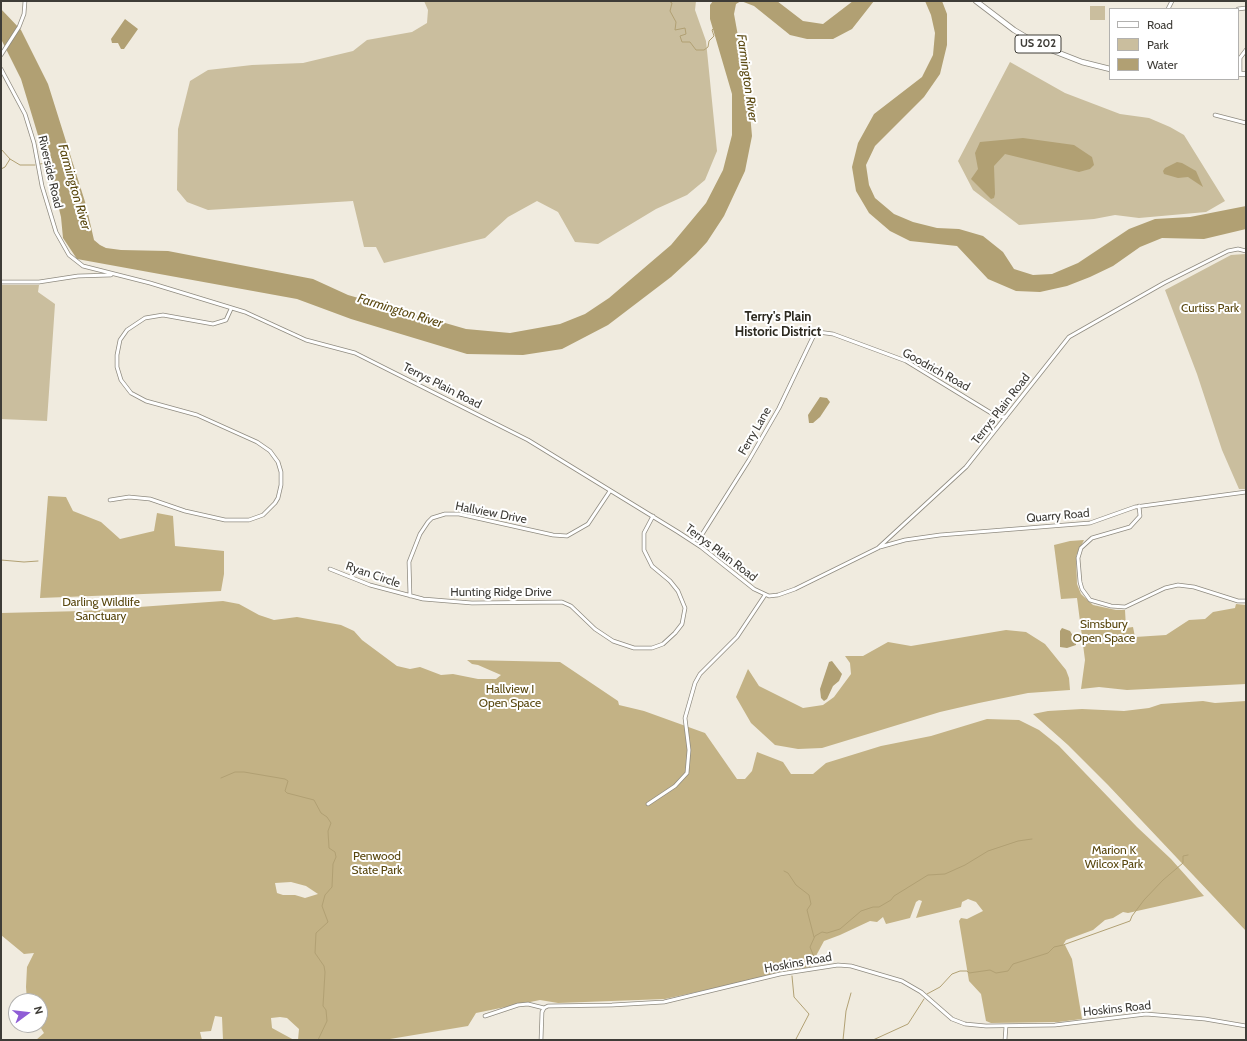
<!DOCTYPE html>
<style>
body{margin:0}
#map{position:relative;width:1247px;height:1041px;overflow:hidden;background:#f0ebdf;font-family:Cabin,sans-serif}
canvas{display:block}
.frame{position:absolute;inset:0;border:2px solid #3e3c37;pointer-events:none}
.legend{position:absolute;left:1109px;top:8px;width:130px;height:72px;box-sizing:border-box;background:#fff;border:1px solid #b2b1af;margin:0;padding:5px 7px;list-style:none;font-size:12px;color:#3e3c37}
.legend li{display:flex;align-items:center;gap:8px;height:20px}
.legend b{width:20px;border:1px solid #b2b1af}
.north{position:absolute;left:8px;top:993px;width:40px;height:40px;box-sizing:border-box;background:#fff;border:1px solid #b2b1af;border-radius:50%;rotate:75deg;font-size:11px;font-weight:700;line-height:16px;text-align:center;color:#3e3c37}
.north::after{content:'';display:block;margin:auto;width:14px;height:18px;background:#8f5dd6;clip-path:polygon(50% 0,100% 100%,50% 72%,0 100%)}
</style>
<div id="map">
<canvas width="1247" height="1041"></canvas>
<div class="frame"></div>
<ul class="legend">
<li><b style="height:5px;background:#fff"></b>Road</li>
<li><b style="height:11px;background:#cabe9e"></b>Park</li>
<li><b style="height:11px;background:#b1a073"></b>Water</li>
</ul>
<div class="north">N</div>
</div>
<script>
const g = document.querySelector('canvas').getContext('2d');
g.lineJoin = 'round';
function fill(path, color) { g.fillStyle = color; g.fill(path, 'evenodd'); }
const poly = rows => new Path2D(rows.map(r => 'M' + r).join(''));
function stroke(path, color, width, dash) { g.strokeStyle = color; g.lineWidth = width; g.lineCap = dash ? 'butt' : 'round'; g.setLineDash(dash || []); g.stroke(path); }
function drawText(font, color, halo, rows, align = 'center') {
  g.font = font + ' Cabin,sans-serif'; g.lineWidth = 4; g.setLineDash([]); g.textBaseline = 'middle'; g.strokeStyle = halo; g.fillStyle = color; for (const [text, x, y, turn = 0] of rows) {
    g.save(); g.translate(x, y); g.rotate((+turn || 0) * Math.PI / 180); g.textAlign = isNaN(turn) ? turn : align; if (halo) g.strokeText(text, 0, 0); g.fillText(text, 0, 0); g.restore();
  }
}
fill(poly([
 [424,1,696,1,695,10,706,41,717,151,705,180,687,195,656,209,598,244,575,242,558,212,537,201,508,217,485,238,384,263,376,247,364,247,353,201,208,210,187,202,177,190,178,129,190,81,208,70,252,65,303,63,353,51,367,40,412,32,427,23,428,10],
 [1090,6,1105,6,1105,20,1090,20],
 [1010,62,1065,93,1120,114,1149,118,1170,127,1184,135,1225,201,1206,212,1139,218,1115,215,1094,219,1019,225,973,190,958,161],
 [1245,254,1246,489,1239,489,1222,450,1197,374,1165,290,1231,255],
 [1,285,39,285,38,292,55,304,47,421,1,419]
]), '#cabe9e');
fill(poly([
 [48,496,66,497,73,511,101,522,120,539,154,531,157,513,173,516,175,546,224,551,224,574,221,591,40,598],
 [1084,540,1076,556,1077,584,1081,594,1093,605,1116,610,1125,610,1126,628,1133,627,1135,637,1166,635,1189,620,1205,619,1213,612,1235,608,1236,604,1246,605,1246,684,1127,690,1099,687,1081,689,1085,660,1077,598,1061,599,1054,545,1070,541],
 [223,601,239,604,259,615,274,620,297,617,341,625,354,631,362,640,397,666,410,669,420,667,441,675,453,674,478,679,496,679,501,675,478,665,472,664,467,660,560,662,618,701,619,705,644,711,705,733,737,779,745,779,752,771,757,752,783,762,791,774,813,774,826,763,881,746,931,736,987,719,1019,720,1039,730,1059,746,1137,827,1171,859,1204,896,1128,913,1123,912,1113,918,1105,920,1093,930,1066,940,1063,945,1065,945,1072,959,1082,1019,1058,1022,991,1023,986,1021,981,994,969,981,959,921,961,918,967,919,983,911,976,902,968,899,962,902,961,907,916,918,922,901,919,900,916,902,910,918,886,924,883,917,877,922,870,921,840,935,824,941,810,967,665,999,558,1003,540,1000,476,1013,468,1026,384,1040,298,1040,299,1029,287,1018,280,1017,271,1018,272,1028,294,1040,223,1040,222,1017,215,1016,211,1031,200,1032,202,1040,36,1040,44,1033,39,1025,40,1025,40,1001,27,1001,26,987,27,967,34,953,24,954,1,935,1,613,83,611],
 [291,882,306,886,318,894,305,898,295,895,283,895,277,893,275,883],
 [1006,630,1026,632,1045,644,1066,670,1069,678,1070,690,1028,693,979,703,940,712,822,748,798,749,775,745,751,723,736,697,748,669,759,686,803,708,823,705,834,697,851,674,850,663,845,656,863,656,888,642,911,646],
 [1203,701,1215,703,1246,701,1246,931,1108,785,1068,745,1033,714,1048,711,1082,709,1124,711,1149,708,1161,704]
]), '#c3b285');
fill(poly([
 [713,1,777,1,803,21,823,24,853,1,874,1,852,29,833,39,807,39,790,35,754,6,741,1,736,4,734,14,748,91,752,136,745,171,724,216,707,242,696,254,671,277,608,325,562,349,523,355,467,354,351,319,297,299,77,259,63,238,61,217,53,185,21,79,1,39,1,9,21,30,48,84,86,205,94,240,100,245,106,248,121,250,168,251,313,279,348,295,466,329,510,333,560,324,585,314,609,298,671,245,706,203,723,170,732,135,732,94,710,19,710,5],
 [925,1,942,1,947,14,947,45,940,74,924,97,875,146,866,165,869,185,875,198,894,214,913,222,937,228,959,229,983,236,1003,252,1014,269,1033,275,1052,274,1078,263,1129,229,1155,219,1190,217,1246,206,1246,229,1204,239,1162,238,1140,247,1113,266,1090,277,1067,286,1040,292,1016,291,988,279,957,246,910,241,890,231,869,213,856,191,852,167,858,143,874,114,922,77,933,55,935,33,931,15],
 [125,19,138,29,124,49,121,49,118,43,112,43,111,39],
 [1023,138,1074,145,1092,157,1094,165,1090,169,1079,172,1005,154,994,166,995,194,994,198,991,199,971,179,978,169,975,153,980,142],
 [1177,162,1182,163,1196,171,1203,187,1188,177,1178,178,1164,174,1163,171,1165,168],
 [820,397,827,398,830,402,820,417,813,423,809,423,808,415],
 [1062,628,1070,631,1076,641,1076,645,1067,648,1060,647,1060,631],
 [832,661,842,674,839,681,833,686,827,699,824,701,821,698,820,689,829,662]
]), '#b1a073');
stroke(poly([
 [669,1,672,3,670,11,676,22,675,30,685,28,686,34,680,36,682,42,690,42,696,50,704,50,708,47,709,41,714,36,712,30,714,28],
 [1,149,10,159],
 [40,164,46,163],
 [1,169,5,167,10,159,20,165,35,165],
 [1,560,24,562,38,561],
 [221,778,235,772,244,772,285,779,288,781,285,791,287,793,314,800,321,813,327,817,331,823,328,831,329,848,335,852,336,857,333,864,332,887,325,895,322,906,328,922,316,933,315,953,324,966,325,972,323,1006,326,1010,327,1021,318,1040],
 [784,871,788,873,796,885,809,895,811,904,807,910,814,937],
 [793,970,795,967,809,964,814,957,810,947,815,936,822,932,827,933,840,929,861,911,873,907,879,907,891,900,894,896,928,875,945,874,965,865,988,851,1018,841,1032,839],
 [792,976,794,997,809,1014,796,1039,798,1040],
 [927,994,940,987,952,974,960,971,967,971,969,973,990,970,996,973,1008,971,1013,964,1048,953,1054,947,1063,945,1130,921,1132,916,1144,900,1163,880,1183,863,1183,856,1188,855],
 [843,1040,846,1011,851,993],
 [873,1040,908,1024,924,999]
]), '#b1a073', 1);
const minor = poly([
 [1168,9,1172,1],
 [1238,9,1246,8],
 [1,55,19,27,24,14,25,1],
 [1,69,25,114,34,143,42,186,56,232,69,255,83,266,150,283,245,312,306,340,355,353,528,440,678,532,701,547,754,589,769,596,778,595,795,589,878,548,966,467,1069,337,1164,283,1228,251,1238,249,1246,251],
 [1240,74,1240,58,1246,50],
 [1215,115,1246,123],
 [1,282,39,282,78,276,111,275],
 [110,500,129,497,150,499,185,511,225,520,249,520,263,515,275,503,278,498,281,485,281,472,278,462,270,451,257,442,197,415,146,401,131,393,121,380,117,367,117,355,120,340,127,330,145,318,163,315,213,324,226,320,231,309],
 [1139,506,1140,516,1130,527,1092,538,1081,548,1078,558,1080,582,1082,589,1090,600,1111,606,1125,607,1165,588,1178,585,1194,587,1238,601,1246,601],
 [701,536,701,547],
 [692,541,701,536,749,460,779,408,813,337,818,332,833,334,906,361,996,416,1006,417],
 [880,547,905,540,940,535,1090,523,1135,507,1246,492],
 [330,569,370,585,423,599,472,603,562,602,571,606,595,629,613,641,634,648,652,648,663,644,675,633,682,624,685,608,678,591,670,581,652,566,644,550,644,533,653,516],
 [410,596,409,562,420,534,428,522,432,518,445,514,459,514,553,535,567,536,588,524,610,491],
 [648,804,675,786,687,773,689,750,685,718,695,683,700,674,737,637,765,595],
 [485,1016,518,1005,528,1004,544,1008,548,1006,612,1005,664,1002,780,974,838,965,851,966,902,981,921,992,952,1019,965,1024,986,1026,1055,1025,1146,1014,1205,1019,1246,1026],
 [541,1040,542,1012,544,1008],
 [1005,1040,1006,1026]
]);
const highway = poly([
 [976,1,1014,30,1041,46,1082,62,1110,69],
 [1238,74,1246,74]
]);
stroke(minor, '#8f8b80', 4.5);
stroke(highway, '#8f8b80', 6);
stroke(minor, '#fff', 3);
stroke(highway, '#fff', 4.5);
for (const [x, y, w] of [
 [1038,44,46]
]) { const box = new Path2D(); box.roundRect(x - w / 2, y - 9, w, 18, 3); g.fillStyle = '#fff'; g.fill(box); stroke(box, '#3e3c37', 1); }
drawText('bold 11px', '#3e3c37', null, [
 ["US 202",1038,44]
]);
drawText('12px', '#3e3c37', '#fff', [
 ["Riverside Road",50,172,77],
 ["Goodrich Road",936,370,29],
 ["Terrys Plain Road",442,386,27],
 ["Terrys Plain Road",1001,409,-52],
 ["Ferry Lane",755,431,-60],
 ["Hallview Drive",491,513,11],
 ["Quarry Road",1058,516,-5],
 ["Terrys Plain Road",721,553,37],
 ["Ryan Circle",373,575,19],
 ["Hunting Ridge Drive",501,592],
 ["Hoskins Road",798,963,-10],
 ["Hoskins Road",1117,1009,-6]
]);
drawText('12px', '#58460d', '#fff', [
 ["Curtiss Park",1210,308],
 ["Darling Wildlife",101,602],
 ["Sanctuary",101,616],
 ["Simsbury",1104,624],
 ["Open Space",1104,638],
 ["Hallview I",510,689],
 ["Open Space",510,703],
 ["Marion K",1114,850],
 ["Wilcox Park",1114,864],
 ["Penwood",377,856],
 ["State Park",377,870]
]);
drawText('italic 13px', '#5b4911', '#fff', [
 ["Farmington River",747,78,82],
 ["Farmington River",74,187,74],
 ["Farmington River",400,311,17]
]);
drawText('bold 13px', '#2c291f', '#fff', [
 ["Terry's Plain",778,317],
 ["Historic District",778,332]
]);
</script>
